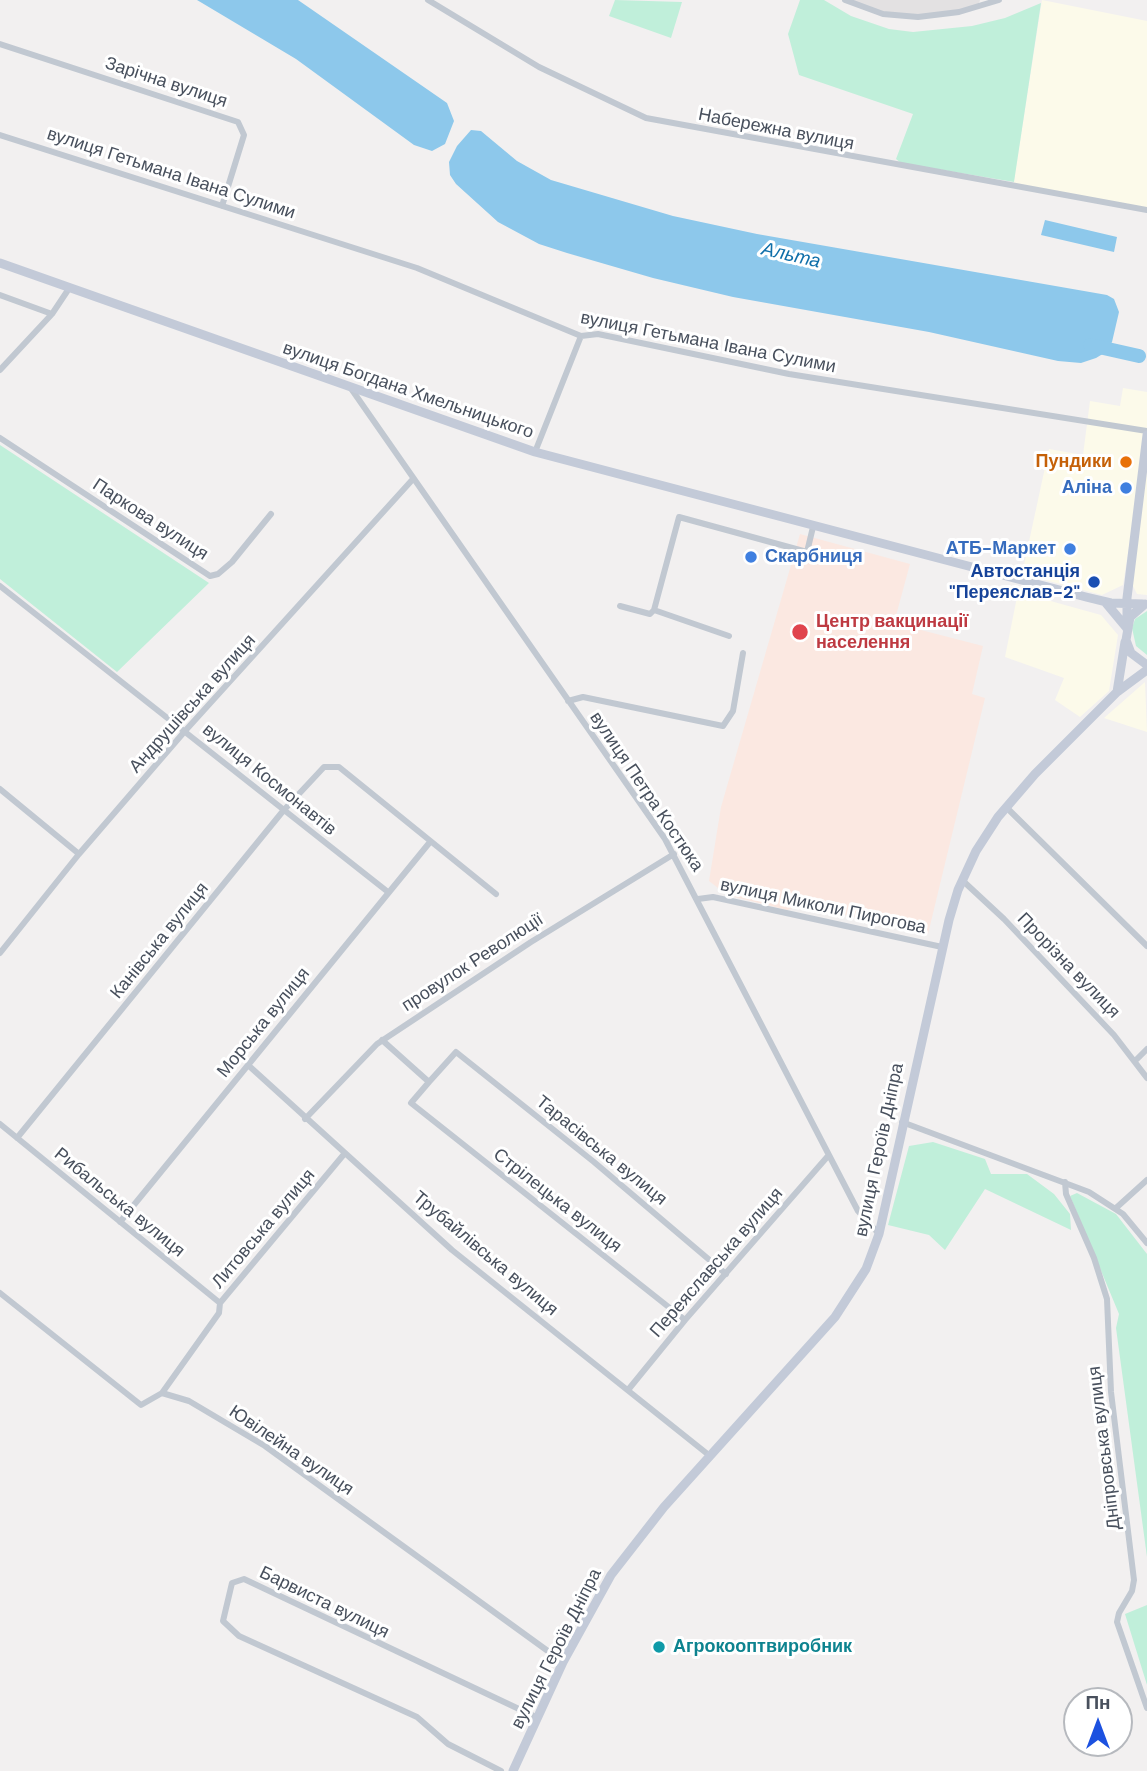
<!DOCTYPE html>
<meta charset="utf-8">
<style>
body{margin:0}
#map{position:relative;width:1147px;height:1771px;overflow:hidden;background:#f2f0f0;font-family:"DM Sans",sans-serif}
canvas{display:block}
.north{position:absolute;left:1063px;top:1687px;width:70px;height:70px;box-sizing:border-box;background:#fff;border:2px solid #b6b9be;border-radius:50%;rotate:0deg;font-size:19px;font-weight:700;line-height:28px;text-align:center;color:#48505d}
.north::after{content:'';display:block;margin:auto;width:24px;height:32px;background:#1c51e0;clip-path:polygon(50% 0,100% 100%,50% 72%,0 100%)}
</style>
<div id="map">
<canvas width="1147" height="1771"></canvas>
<div class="north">Пн</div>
</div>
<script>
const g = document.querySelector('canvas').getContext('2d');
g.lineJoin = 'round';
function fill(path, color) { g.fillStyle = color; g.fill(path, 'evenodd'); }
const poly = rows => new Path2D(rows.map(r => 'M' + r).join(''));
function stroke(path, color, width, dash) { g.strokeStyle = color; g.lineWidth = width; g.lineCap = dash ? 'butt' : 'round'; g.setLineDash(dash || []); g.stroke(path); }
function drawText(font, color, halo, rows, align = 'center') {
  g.font = font + ' "DM Sans",sans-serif'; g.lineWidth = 6; g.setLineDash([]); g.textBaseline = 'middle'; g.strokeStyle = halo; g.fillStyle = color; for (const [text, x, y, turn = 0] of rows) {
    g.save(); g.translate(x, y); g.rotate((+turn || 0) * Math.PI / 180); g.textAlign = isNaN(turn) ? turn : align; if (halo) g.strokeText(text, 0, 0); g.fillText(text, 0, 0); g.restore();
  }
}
fill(poly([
 [1042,0,1147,21,1147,210,1013,187],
 [1123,388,1147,392,1147,595,1137,594,1132,584,1140,475,1123,585,1102,595,1022,574,1049,449,1083,455,1090,401,1120,406],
 [1018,592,1101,615,1118,635,1109,691,1080,717,1055,700,1064,678,1005,657],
 [1145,682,1147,732,1104,718]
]), '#fcfaea');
fill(poly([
 [846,0,980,0,978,7,925,17,883,14]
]), '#e3e1e2');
fill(poly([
 [800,534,910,564,894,623,983,646,972,694,985,698,928,934,800,905,787,910,727,895,709,881,721,807]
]), '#fbe8e1');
fill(poly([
 [615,0,682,2,671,38,609,16],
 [800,0,824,0,851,16,889,29,913,32,972,26,1005,18,1041,3,1014,182,901,163,896,159,913,114,799,75,788,34],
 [0,445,209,583,117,672,0,579],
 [1147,611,1147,655,1136,646,1132,628,1135,619],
 [933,1142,985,1159,991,1174,1027,1174,1054,1194,1070,1214,1071,1230,985,1189,945,1250,929,1235,888,1225,909,1146],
 [1077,1193,1116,1214,1147,1254,1147,1557,1116,1328,1119,1314,1070,1196],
 [1147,1605,1147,1685,1125,1614]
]), '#c0efda');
fill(poly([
 [197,0,298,0,447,103,454,121,445,144,432,151,414,145,296,59],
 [471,130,481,131,517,161,551,180,673,216,757,234,1107,295,1114,299,1119,312,1112,342,1106,352,1096,358,1081,363,1058,361,929,332,733,297,653,278,567,253,539,244,498,222,456,184,450,175,449,162,457,146],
 [1045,220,1117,237,1114,252,1041,235]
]), '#8dc8eb');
stroke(poly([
 [1090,345,1139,356]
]), '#8dc8eb', 14);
stroke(poly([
 [428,0,539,67,646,118,1147,210],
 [845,0,883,14,918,17,959,12,999,0],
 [0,44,238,122,244,135,222,206],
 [0,135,417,268,581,336,598,334,789,374,1147,431],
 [0,295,52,314],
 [0,370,52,314,70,287],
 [350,387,665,839,858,1211,879,1234],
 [0,438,210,576,218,574,232,562,271,514],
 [535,452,581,336],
 [0,586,388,892],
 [620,606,650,614,654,610,729,636],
 [654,610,679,517,807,552,813,527],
 [568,701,583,697,723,726,733,711,743,653],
 [0,789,79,854],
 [1006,807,1147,946],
 [962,880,1004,919,1114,1035,1147,1078],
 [698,899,713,897,942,947],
 [0,953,79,854,185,731,413,479],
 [382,1040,429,1082],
 [1136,1060,1147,1049],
 [248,1065,452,1250,710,1456],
 [305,1119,377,1044,531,942,674,854],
 [902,1122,1089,1192,1123,1214,1147,1243],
 [0,1124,220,1303],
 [17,1138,283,811,324,767,339,767,496,894],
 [1065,1182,1066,1194,1094,1258,1107,1299,1111,1392,1134,1580,1132,1591,1119,1613,1117,1622,1147,1708],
 [1116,1208,1147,1180],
 [120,1222,430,842],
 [0,1293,141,1405,162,1393,189,1401,265,1446,563,1662],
 [685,1320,411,1103,429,1082,456,1052,594,1162,726,1274],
 [628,1390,685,1320,828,1156],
 [162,1393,219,1313,220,1303,345,1153],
 [501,1771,448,1744,417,1717,239,1636,223,1621,232,1583,244,1579,538,1718]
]), '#c1c8d1', 6);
stroke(poly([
 [0,263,535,452,1086,597,1111,603,1143,604],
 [1106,603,1126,627],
 [1145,604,1130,617,1126,640,1131,653,1147,665],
 [1127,629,1127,598,1147,435],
 [1117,692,1125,642],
 [513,1771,563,1662,611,1575,664,1507,835,1317,866,1269,879,1234,949,920,958,890,976,851,998,817,1035,774,1117,692,1147,670]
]), '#c3cad8', 9);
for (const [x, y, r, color] of [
 [1126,462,7,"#e8710a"],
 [1126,488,7,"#3f7fe0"],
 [1070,549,7,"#3f7fe0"],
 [751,557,7,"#3f7fe0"],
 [1094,582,7,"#1a4fb4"],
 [800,632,9,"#e0444e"],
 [659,1647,7,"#0f9aa8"]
]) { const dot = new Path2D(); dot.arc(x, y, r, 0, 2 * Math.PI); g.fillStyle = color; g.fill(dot); stroke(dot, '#fff', 2.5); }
drawText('18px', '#48505d', '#fff', [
 ["Зарічна вулиця",166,83,18],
 ["Набережна вулиця",776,130,11],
 ["вулиця Гетьмана Івана Сулими",171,174,18],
 ["вулиця Гетьмана Івана Сулими",708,343,11],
 ["вулиця Богдана Хмельницького",408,391,19],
 ["Паркова вулиця",150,520,33],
 ["Андрушівська вулиця",193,704,-48],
 ["вулиця Космонавтів",269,780,39],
 ["вулиця Петра Костюка",646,792,56],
 ["вулиця Миколи Пирогова",823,907,12],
 ["Канівська вулиця",160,941,-51],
 ["провулок Революції",473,963,-33],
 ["Прорізна вулиця",1068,966,46],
 ["Морська вулиця",264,1023,-51],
 ["вулиця Героїв Дніпра",880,1150,-78],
 ["Тарасівська вулиця",601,1151,39],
 ["Стрілецька вулиця",557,1201,38],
 ["Рибальська вулиця",119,1203,39],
 ["Литовська вулиця",264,1229,-50],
 ["Трубайлівська вулиця",485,1254,40],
 ["Переяславська вулиця",717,1263,-49],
 ["Дніпровська вулиця",1105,1448,-97],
 ["Ювілейна вулиця",291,1451,34],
 ["Барвиста вулиця",324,1603,26],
 ["вулиця Героїв Дніпра",557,1649,-63]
]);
drawText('bold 18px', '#c56008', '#fff', [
 ["Пундики",1112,462]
], 'right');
drawText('bold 18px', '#366cbe', '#fff', [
 ["Аліна",1112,488],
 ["АТБ-Маркет",1056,549],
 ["Скарбниця",765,557,"left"]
], 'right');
drawText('bold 18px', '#164399', '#fff', [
 ["Автостанція",1080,572],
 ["\"Переяслав-2\"",1080,593]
], 'right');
drawText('bold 18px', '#be3a42', '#fff', [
 ["Центр вакцинації",816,622],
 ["населення",816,643]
], 'left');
drawText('bold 18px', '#0d838f', '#fff', [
 ["Агрокооптвиробник",673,1647]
], 'left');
drawText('italic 19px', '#0f6fa9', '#fff', [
 ["Альта",791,256,13]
]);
</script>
